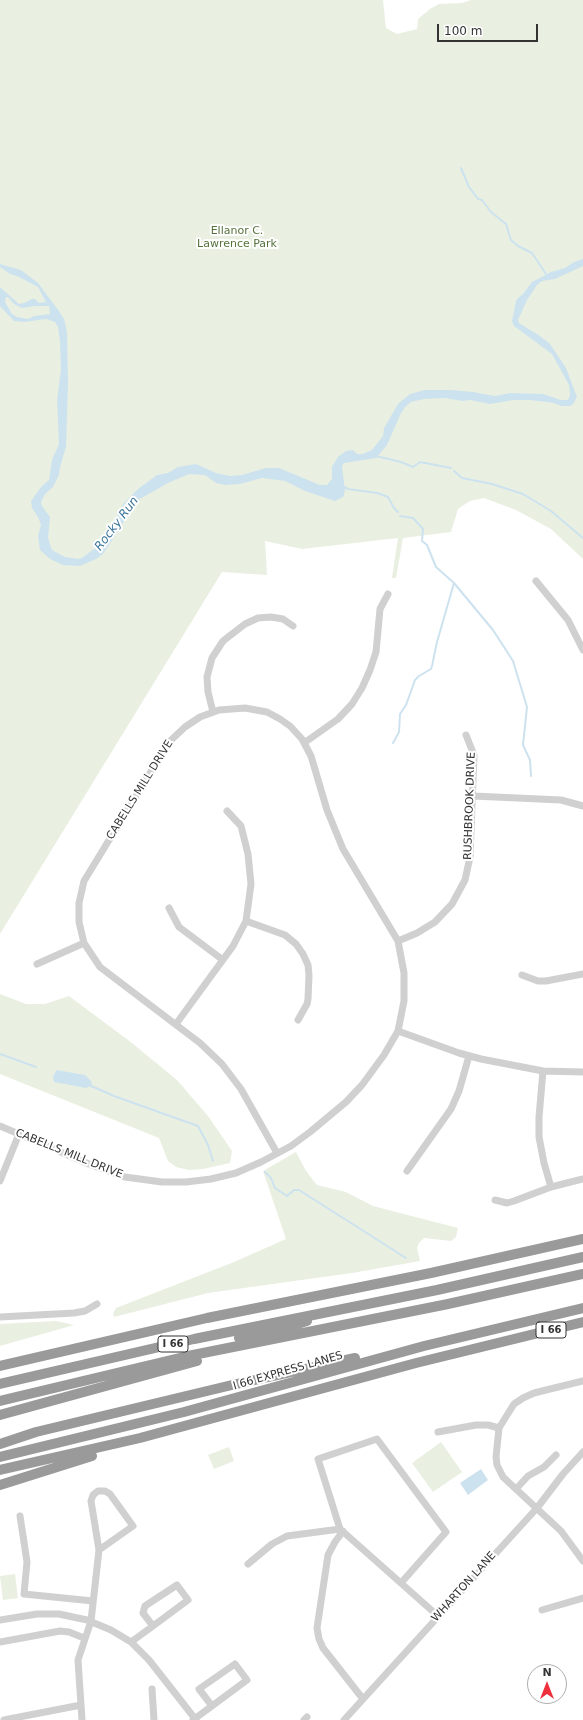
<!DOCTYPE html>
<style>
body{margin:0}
#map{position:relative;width:583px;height:1720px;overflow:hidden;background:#fff;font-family:"DejaVu Sans",sans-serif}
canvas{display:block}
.north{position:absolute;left:527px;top:1664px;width:40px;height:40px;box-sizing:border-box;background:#fff;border:1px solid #adadad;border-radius:50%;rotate:0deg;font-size:11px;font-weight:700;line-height:16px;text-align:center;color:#333}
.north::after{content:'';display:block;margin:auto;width:14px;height:18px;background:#ef303c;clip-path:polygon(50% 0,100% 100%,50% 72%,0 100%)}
.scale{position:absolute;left:437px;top:24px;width:101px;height:18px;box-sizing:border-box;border:2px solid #333;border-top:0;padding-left:5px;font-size:12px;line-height:14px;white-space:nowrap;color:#333;-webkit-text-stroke:3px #fff;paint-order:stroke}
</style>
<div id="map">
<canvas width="583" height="1720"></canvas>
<div class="north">N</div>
<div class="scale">100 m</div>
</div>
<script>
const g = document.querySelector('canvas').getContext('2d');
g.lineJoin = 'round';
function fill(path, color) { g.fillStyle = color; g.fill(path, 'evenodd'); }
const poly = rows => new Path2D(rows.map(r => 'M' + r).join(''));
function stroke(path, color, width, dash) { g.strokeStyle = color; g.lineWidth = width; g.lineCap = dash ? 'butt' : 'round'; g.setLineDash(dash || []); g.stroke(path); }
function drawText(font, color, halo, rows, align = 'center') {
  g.font = font + ' "DejaVu Sans",sans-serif'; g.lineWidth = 4; g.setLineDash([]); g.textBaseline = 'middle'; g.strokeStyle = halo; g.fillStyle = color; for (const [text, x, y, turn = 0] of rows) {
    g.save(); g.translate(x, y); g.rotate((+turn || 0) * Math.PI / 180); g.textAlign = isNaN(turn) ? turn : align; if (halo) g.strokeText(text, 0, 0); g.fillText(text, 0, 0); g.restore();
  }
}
fill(poly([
 [0,0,383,0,386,28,397,34,417,29,418,19,430,9,439,4,462,3,471,0,583,0,583,559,551,529,516,510,484,498,470,501,458,509,451,532,403,538,396,578,392,578,398,538,302,549,265,541,267,575,222,572,0,934],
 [0,994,26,1004,45,1004,69,996,132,1043,177,1080,208,1116,232,1151,230,1163,203,1169,189,1170,176,1167,168,1161,159,1138,0,1074],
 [296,1152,306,1171,317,1185,346,1192,373,1206,458,1228,456,1237,451,1241,424,1238,419,1243,417,1248,420,1261,352,1273,208,1293,114,1317,113,1314,116,1308,234,1262,286,1239,263,1171],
 [56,1321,74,1325,0,1346,0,1324],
 [441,1442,462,1472,433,1492,412,1463],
 [229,1447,234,1461,214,1469,208,1455],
 [15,1574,18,1598,3,1600,0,1576]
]), '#e9f0e1');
fill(poly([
 [583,259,583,266,555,279,542,281,537,285,527,300,518,320,519,323,540,336,550,344,566,368,577,397,573,404,570,406,561,406,554,403,530,400,513,400,490,404,470,400,463,401,444,398,424,399,411,402,405,407,401,413,387,445,376,458,344,463,342,466,345,491,343,497,335,501,305,491,285,481,262,478,240,484,225,485,216,483,205,475,189,474,168,483,138,500,103,554,96,559,80,566,63,565,50,559,40,550,38,536,41,525,38,517,32,508,31,501,41,487,49,480,52,460,59,444,57,400,61,370,60,342,58,327,55,322,46,319,24,322,14,321,0,306,0,287,19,304,24,303,32,299,35,299,39,303,46,302,38,287,17,276,10,274,0,267,0,264,21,270,38,283,59,311,64,319,67,332,68,383,66,447,60,467,59,475,53,487,45,494,41,502,42,506,50,517,48,538,52,550,65,557,78,559,82,558,102,543,124,503,138,489,157,475,168,473,178,467,196,464,216,473,230,476,242,475,266,468,279,468,320,485,327,485,332,479,332,467,338,457,346,451,353,450,357,454,363,454,372,450,383,436,384,428,398,404,410,394,425,390,451,390,473,392,495,396,510,393,543,394,561,400,568,400,570,395,569,385,552,354,514,326,512,321,516,301,519,297,523,294,532,282,551,272,565,268,574,262],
 [6,297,8,297,14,304,22,308,35,306,49,306,50,314,34,316,28,319,17,317,12,314,5,302],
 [57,1070,85,1075,91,1081,92,1085,86,1088,54,1082,53,1076],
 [481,1469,488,1480,468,1495,460,1483]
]), '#cde2ef');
stroke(poly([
 [461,168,469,187,478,199,482,200,491,212,506,224,511,240,518,246,532,253,546,274],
 [376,456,401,462,413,467,420,462,451,468],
 [454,471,462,478,492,484,523,494,551,511,583,538],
 [344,487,348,489,377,493,388,497,394,508,398,512],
 [400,516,413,518,423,529,422,541,427,545,436,567,454,583,493,630,513,661,527,707,523,745,530,760,531,776],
 [393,743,399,732,400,714,406,705,415,680,419,676,431,669,432,666,437,642,454,583],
 [0,1054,36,1067],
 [89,1085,114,1096,198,1126,208,1145,213,1161],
 [265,1172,271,1178,275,1188,287,1196,294,1190,299,1190,406,1258]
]), '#cde2ef', 2);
stroke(poly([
 [536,581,568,620,583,650],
 [213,712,208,692,207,677,212,658,223,641,245,624,258,618,271,617,283,619,293,626],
 [304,743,338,719,352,704,362,688,370,670,376,652,380,609,388,594],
 [473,796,561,800,583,806],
 [169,908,179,927,223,960],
 [246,921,285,935,296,944,303,954,308,965,309,975,308,999,307,1004,298,1020],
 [398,941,417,933,435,922,452,904,465,880,470,857,474,755,466,735],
 [37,964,84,943],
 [522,975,538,981,546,981,583,974],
 [176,1024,233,946,246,921,251,884,248,854,241,826,227,811],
 [398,1031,459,1053,481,1059,543,1071,583,1072],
 [543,1071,539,1117,539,1137,544,1163,551,1187],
 [0,1126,89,1164,125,1177,162,1182,186,1182,211,1179,236,1173,261,1162,291,1146,310,1132,346,1102,362,1085,384,1055,398,1031,404,1001,404,973,398,941,343,849,327,810,311,756,302,739,290,726,280,719,267,712,245,708,219,710,200,717,185,727,169,742,84,881,79,903,79,922,84,943,100,967,200,1043,222,1064,241,1089,277,1153],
 [407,1171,451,1109,459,1091,469,1056],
 [0,1181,19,1134],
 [495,1200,507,1203,514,1201,551,1187,583,1179],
 [0,1317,74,1313,85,1311,97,1304],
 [583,1381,534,1393,523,1398,514,1404,499,1428,496,1457,497,1465,503,1477,561,1531,583,1561],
 [438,1432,476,1425,488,1425,499,1428],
 [516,1489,528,1476,544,1467,556,1455],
 [20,1516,27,1562,24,1594,93,1601],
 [340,1529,318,1459,377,1439,446,1532,401,1583],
 [343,1531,335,1542,328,1555,317,1628,319,1639,323,1648,363,1699],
 [248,1564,272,1544,287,1536,340,1529,438,1616],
 [542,1610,583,1598],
 [0,1620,37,1614,59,1614,87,1620,111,1630,131,1642,149,1660,196,1720],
 [0,1642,60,1631,69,1632,84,1638],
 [131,1642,153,1626,188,1600,177,1585,145,1606,143,1613,153,1626],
 [152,1689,154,1720],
 [4,1720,81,1705],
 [82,1720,78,1660,91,1621,99,1550,91,1501,93,1495,98,1491,105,1491,110,1494,133,1526,99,1550],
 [193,1720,247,1680,235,1664,199,1689,212,1706],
 [304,1720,307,1717],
 [344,1720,537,1508,563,1474,583,1452]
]), '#d0d0d0', 7);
stroke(poly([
 [239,1338,278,1330,307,1321],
 [0,1366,207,1318,431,1273,583,1239],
 [0,1384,194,1339,437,1290,583,1257],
 [0,1401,188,1356,448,1304,583,1274],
 [0,1415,197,1361],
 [0,1444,36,1432,232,1385,355,1358],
 [0,1457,184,1412,424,1346,583,1308],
 [0,1470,140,1438,416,1363,583,1322],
 [0,1485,92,1456]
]), '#9a9a9a', 10);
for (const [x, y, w] of [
 [551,1330,30],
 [173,1344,30]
]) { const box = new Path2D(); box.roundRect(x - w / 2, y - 8, w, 16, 3); g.fillStyle = '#fff'; g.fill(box); stroke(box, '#333', 1); }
drawText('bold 10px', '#333', null, [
 ["I 66",551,1330],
 ["I 66",173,1344]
]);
drawText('11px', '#55723c', '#fff', [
 ["Ellanor C.",237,231],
 ["Lawrence Park",237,244]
]);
drawText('11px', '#333', '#fff', [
 ["CABELLS MILL DRIVE",140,790,-58],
 ["RUSHBROOK DRIVE",470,806,-88],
 ["CABELLS MILL DRIVE",69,1154,22],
 ["I 66 EXPRESS LANES",288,1371,-16],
 ["WHARTON LANE",464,1587,-48]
]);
drawText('italic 12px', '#3b759b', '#fff', [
 ["Rocky Run",117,524,-53]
]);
</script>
